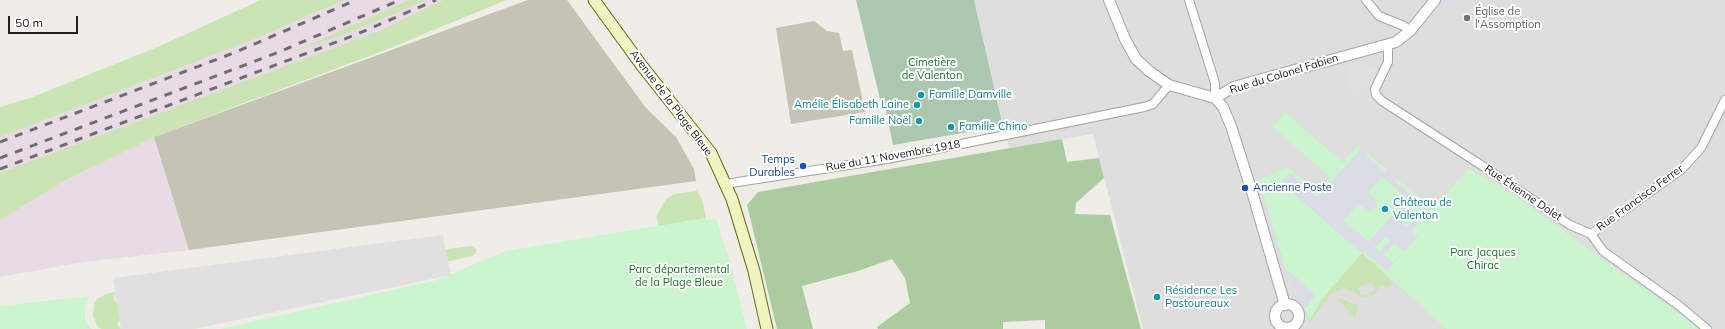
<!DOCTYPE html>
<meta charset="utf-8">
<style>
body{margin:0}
#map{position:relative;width:1725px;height:329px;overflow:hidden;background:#f0ede8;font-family:Mulish,sans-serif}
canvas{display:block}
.scale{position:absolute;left:8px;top:16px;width:70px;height:18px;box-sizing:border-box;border:2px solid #202020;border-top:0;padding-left:5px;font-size:12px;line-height:14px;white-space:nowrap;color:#202020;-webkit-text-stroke:3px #fff;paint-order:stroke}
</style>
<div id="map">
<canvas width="1725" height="329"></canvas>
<div class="scale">50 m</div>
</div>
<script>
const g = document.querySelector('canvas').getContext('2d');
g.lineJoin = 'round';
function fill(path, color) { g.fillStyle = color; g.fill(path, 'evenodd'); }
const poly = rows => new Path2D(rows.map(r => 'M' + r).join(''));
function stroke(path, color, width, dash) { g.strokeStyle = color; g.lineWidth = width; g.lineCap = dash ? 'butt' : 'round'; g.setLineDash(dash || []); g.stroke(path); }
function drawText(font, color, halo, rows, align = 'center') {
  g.font = font + ' Mulish,sans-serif'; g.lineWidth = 4; g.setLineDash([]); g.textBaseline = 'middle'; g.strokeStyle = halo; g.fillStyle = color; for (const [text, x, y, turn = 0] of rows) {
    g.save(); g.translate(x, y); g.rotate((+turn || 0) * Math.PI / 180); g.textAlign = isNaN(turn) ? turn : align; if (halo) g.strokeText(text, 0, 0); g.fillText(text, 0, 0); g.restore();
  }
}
fill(poly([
 [974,0,1725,0,1725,329,1143,329,1093,134,1009,148]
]), '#dedede');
fill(poly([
 [261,0,504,0,312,77,155,136,189,250,84,262,0,277,0,107,30,98,160,46]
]), '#e8dbe5');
fill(poly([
 [528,0,567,0,646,108,676,137,694,169,696,181,189,250,154,137],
 [814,21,827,31,839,33,843,51,852,50,865,112,791,124,776,28]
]), '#c3c4b4');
fill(poly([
 [261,0,344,0,257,38,0,137,0,107,30,98,160,46],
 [409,0,426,0,351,32,289,54],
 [443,0,506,0,388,49,154,137,62,182,0,220,0,173,384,29],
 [1156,104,1158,108,1151,111,985,145,984,141],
 [971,144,971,147,891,164,891,161],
 [885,162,885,165,756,184,756,181],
 [697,191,702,199,706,218,659,226,656,216,666,199,674,194],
 [471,246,476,249,476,254,473,256,395,272,122,323,119,321,117,324,121,329,101,329,97,326,93,316,94,304,97,299,106,294,115,292,114,300,117,302,393,256],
 [1362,253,1392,276,1390,278,1379,268,1392,283,1387,289,1382,285,1375,294,1370,296,1369,293,1375,291,1372,282,1358,287,1361,296,1367,294,1368,297,1364,297,1360,296,1352,291,1345,289,1343,286,1343,289,1335,291,1329,296,1307,326,1310,320,1306,315,1304,308,1321,299],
 [1336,297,1358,305,1355,318]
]), '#cae5b3');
fill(poly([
 [1062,139,1067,162,1099,158,1104,178,1076,203,1075,214,1110,215,1141,329,1045,329,1045,320,1003,322,1003,329,878,329,877,327,910,303,905,278,892,259,858,271,802,286,813,329,777,329,747,205,758,192]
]), '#accba1');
fill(poly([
 [856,0,974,0,1003,126,893,145,884,102,881,103]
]), '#abc7b0');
fill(poly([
 [1285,112,1342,162,1358,145,1433,210,1468,169,1511,193,1700,329,1447,329,1362,253,1321,300,1310,320,1302,305,1294,296,1259,180,1288,167,1317,192,1330,177,1273,127],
 [706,218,707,220,716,219,729,258,747,329,220,329,437,280,506,251],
 [90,296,85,307,85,319,92,329,0,329,0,306]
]), '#caf5cf');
fill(poly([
 [1363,61,1378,69,1365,90,1358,87,1356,91,1349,87,1350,83,1344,79,1353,63,1360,67],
 [443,235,451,275,194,329,121,329,113,278]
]), '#e0e0e0');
fill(poly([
 [1444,0,1452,0,1450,8,1452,9,1448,12,1437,9],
 [1362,148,1368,152,1366,155,1385,172,1387,170,1397,178,1395,181,1436,216,1387,271,1364,252,1361,253,1281,182,1290,173,1318,197],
 [1382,177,1407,198,1404,202,1401,199,1398,202,1401,205,1369,242,1344,220,1359,204,1370,213,1378,204,1377,201,1368,193],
 [1411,201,1422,211,1407,228,1396,218],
 [1425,214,1432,220,1416,237,1411,232],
 [1386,236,1391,240,1380,252,1375,248],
 [1394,243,1404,251,1393,263,1384,255],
 [1286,269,1316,295,1304,309,1294,296]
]), '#dcdce6');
const minor = poly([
 [1189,0,1215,83,1215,98],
 [1366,0,1379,16,1404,26,1410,31],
 [1388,44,1388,62,1375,89,1376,95,1382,101,1478,163,1570,225,1591,234,1603,251,1677,304,1707,329],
 [725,184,887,159,1144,107,1153,104,1169,85],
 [1591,234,1682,169,1701,148,1725,100]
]);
const tertiary = poly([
 [1109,0,1125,39,1136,59,1149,71,1169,85,1215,98],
 [1215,98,1234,87,1255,81,1396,42,1410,31,1435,0],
 [1215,98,1223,107,1231,126,1253,195,1285,305],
 '1275 316a12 12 0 1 1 24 0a12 12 0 1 1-24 0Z'
]);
const secondary = poly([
 [594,0,642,66,711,153,732,199,754,271,767,329]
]);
stroke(minor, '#a4a4a4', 10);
stroke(tertiary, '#a4a4a4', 12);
stroke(secondary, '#626f10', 13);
stroke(minor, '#fff', 8);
stroke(tertiary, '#fff', 10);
stroke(secondary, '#f0f4c2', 11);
stroke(poly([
 [0,142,236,52,356,0],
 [0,158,279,52,400,0],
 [0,169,355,35,436,0]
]), '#6e6e6e', 3, [8, 8]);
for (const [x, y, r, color] of [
 [1467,18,4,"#6b7280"],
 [921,95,4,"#0f9aa8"],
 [917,105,4,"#0f9aa8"],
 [919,121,4,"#0f9aa8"],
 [951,127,4,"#0f9aa8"],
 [803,166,4,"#1a4fb4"],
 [1245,188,4,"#1a4fb4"],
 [1385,209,4,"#0f9aa8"],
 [1157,297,4,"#0f9aa8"]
]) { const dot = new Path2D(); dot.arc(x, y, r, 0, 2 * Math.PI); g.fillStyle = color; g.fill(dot); stroke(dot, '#fff', 1.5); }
drawText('11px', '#5b616d', '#fff', [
 ["Église de",1475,12],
 ["l'Assomption",1475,25]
], 'left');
drawText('11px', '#177621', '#fff', [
 ["Cimetière",932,63],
 ["de Valenton",932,76],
 ["Parc Jacques",1483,253],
 ["Chirac",1483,266],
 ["Parc départemental",679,270],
 ["de la Plage Bleue",679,283]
]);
drawText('11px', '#202020', '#fff', [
 ["Rue du Colonel Fabien",1284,74,-17],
 ["Avenue de la Plage Bleue",671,103,53],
 ["Rue du 11 Novembre 1918",893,156,-10],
 ["Rue Étienne Dolet",1523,193,34],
 ["Rue Francisco Ferrer",1640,198,-36]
]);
drawText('11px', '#0d838f', '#fff', [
 ["Famille Damville",929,95],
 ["Amélie Élisabeth Laine",909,105,"right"],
 ["Famille Noël",911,121,"right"],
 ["Famille Chino",959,127],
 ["Château de",1393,203],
 ["Valenton",1393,216],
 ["Résidence Les",1165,291],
 ["Pastoureaux",1165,304]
], 'left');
drawText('11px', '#164399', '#fff', [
 ["Temps",795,160],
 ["Durables",795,173],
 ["Ancienne Poste",1253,188,"left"]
], 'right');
</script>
